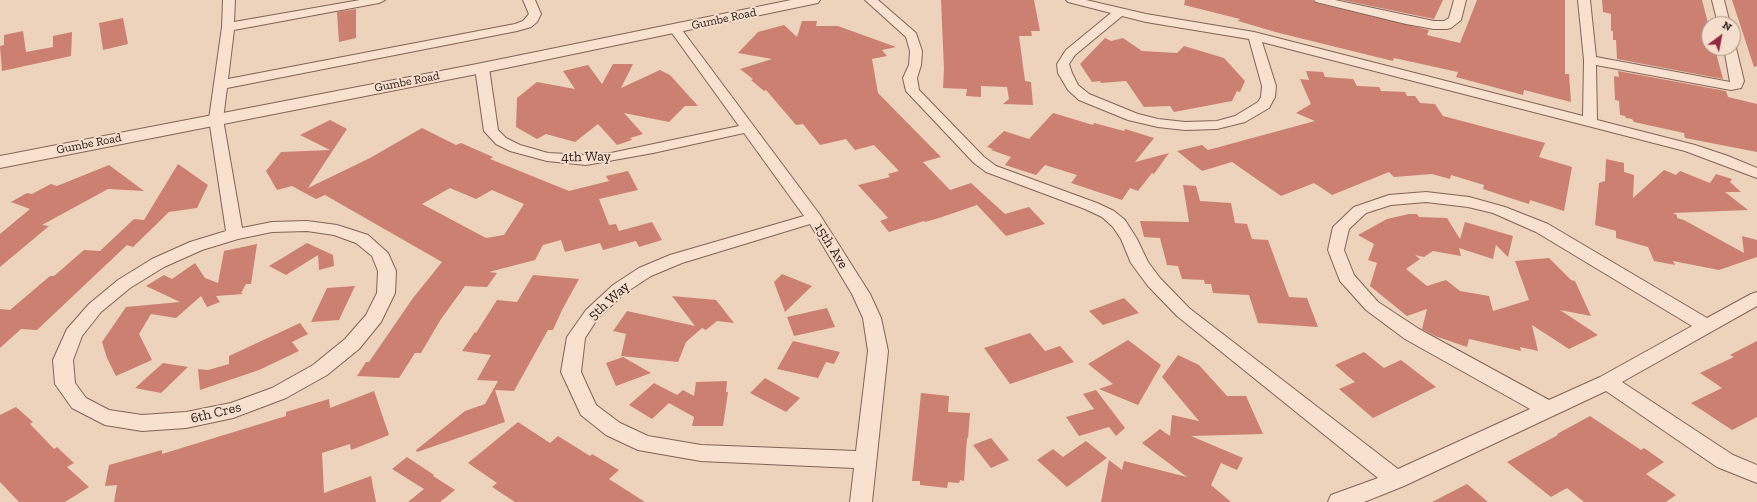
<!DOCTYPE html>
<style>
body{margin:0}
#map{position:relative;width:1757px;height:502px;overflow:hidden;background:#edd2bc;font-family:"Zilla Slab",serif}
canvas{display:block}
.north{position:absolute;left:1701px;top:16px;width:40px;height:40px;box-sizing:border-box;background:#f5decb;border:1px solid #a79285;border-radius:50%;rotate:32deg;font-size:11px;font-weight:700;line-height:16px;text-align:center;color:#33201b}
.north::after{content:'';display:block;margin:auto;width:14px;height:18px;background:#932643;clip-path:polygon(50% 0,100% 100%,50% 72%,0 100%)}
</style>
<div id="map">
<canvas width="1757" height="502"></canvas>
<div class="north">N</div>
</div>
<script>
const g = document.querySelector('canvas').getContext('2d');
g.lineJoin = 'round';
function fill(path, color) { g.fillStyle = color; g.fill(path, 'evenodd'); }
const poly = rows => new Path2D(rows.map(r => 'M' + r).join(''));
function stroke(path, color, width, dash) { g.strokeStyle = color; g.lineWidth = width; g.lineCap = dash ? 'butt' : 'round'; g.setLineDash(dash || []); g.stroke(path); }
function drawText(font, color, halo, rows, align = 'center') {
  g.font = font + ' "Zilla Slab",serif'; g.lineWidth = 4; g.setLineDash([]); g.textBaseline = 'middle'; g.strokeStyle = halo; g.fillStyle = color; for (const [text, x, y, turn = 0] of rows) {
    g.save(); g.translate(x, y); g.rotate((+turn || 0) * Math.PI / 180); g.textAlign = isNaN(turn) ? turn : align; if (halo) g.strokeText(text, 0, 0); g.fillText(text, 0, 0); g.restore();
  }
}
fill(poly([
 [941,0,1034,0,1040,31,1031,31,1032,36,1019,36,1025,81,1031,82,1033,105,1003,104,1009,99,1007,87,981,86,981,97,966,96,967,89,943,88,944,69],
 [1185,0,1312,0,1316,3,1429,30,1427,35,1460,43,1477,0,1565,0,1565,74,1569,74,1571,102,1524,90,1523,95,1456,77,1458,72,1394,58,1393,61,1279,33,1238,21,1240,19,1184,5],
 [1342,0,1443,0,1434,19],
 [1602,0,1702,0,1709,27,1709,51,1716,53,1723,79,1617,59,1616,40,1613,40,1613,31,1611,31,1611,14,1603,12],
 [1732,0,1757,0,1757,66,1754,67],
 [356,9,356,38,339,42,337,12],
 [123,18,128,44,103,50,99,23],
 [802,21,817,21,816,26,838,26,896,47,882,50,887,56,872,59,878,93,941,157,923,162,950,190,971,183,1005,214,1029,207,1045,224,1006,236,977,205,939,218,925,222,924,221,889,232,880,221,888,218,858,185,890,177,888,174,899,171,874,145,855,150,846,139,820,145,803,124,796,125,766,90,764,91,751,80,753,79,740,69,772,59,738,53,758,32,784,25,797,37],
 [23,31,26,52,53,47,53,36,72,32,71,56,2,71,0,46,4,45,4,35],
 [1105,38,1111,41,1123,38,1142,51,1177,53,1184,46,1224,58,1245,81,1240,92,1237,91,1232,101,1174,112,1170,106,1144,107,1126,81,1101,83,1100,81,1092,82,1080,64],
 [613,64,633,64,621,88,660,70,670,75,698,106,685,106,669,122,624,113,643,134,630,138,632,140,617,145,598,124,575,142,546,134,537,139,516,127,517,98,537,82,575,89,563,71,588,65,602,84],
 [1306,71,1323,72,1325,77,1353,79,1357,86,1379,87,1381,91,1405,92,1407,96,1415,96,1420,103,1435,104,1443,116,1545,143,1539,157,1572,167,1564,211,1530,200,1529,204,1510,198,1483,189,1484,185,1451,175,1450,179,1432,174,1394,177,1389,172,1332,195,1314,183,1281,196,1232,162,1202,171,1177,151,1202,145,1208,150,1315,121,1296,113,1311,104,1300,79,1309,80],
 [1618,71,1726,91,1728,97,1757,104,1757,152,1685,138,1684,133,1634,122,1632,119,1626,118,1625,116,1620,115,1619,101,1615,100,1614,76,1619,77],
 [1053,113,1093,125,1094,123,1124,131,1125,129,1154,138,1135,162,1169,153,1154,174,1152,173,1138,191,1130,188,1122,200,1071,183,1077,175,1045,165,1036,175,1005,165,1011,157,991,150,993,149,987,147,1004,131,1029,139],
 [330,120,347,129,308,188,370,158,422,128,456,145,461,143,493,157,490,159,569,191,609,181,606,176,628,171,638,190,599,199,609,225,616,224,619,231,652,222,662,240,639,247,636,241,603,250,600,243,565,252,561,240,543,245,535,260,489,272,497,273,487,287,465,286,441,319,421,353,415,353,399,378,357,376,366,362,369,362,413,298,442,262,325,195,316,199,292,186,277,190,266,171,281,152,330,150,300,135],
 [450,188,476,199,492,190,524,204,504,235,486,238,422,204],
 [1606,159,1624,163,1624,172,1634,175,1633,198,1664,170,1676,175,1680,171,1710,183,1716,174,1732,179,1730,182,1741,192,1725,192,1748,210,1673,213,1677,215,1677,218,1684,220,1744,253,1742,236,1757,240,1757,257,1719,270,1673,261,1675,265,1654,261,1648,247,1616,238,1616,231,1595,225,1599,183,1605,181],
 [178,164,208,185,197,208,169,212,133,247,127,245,37,330,21,329,0,348,0,309,10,310,50,276,54,276,84,250,100,251,134,219,144,220],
 [109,165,144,191,108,189,42,225,49,226,0,267,0,234,30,209,11,202,27,193,32,194,51,184,57,186],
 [1183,185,1196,186,1200,201,1231,203,1235,223,1247,224,1252,239,1268,240,1289,297,1307,298,1318,327,1258,323,1249,295,1213,293,1211,284,1205,284,1204,280,1182,279,1178,266,1167,265,1160,238,1144,237,1140,221,1189,222],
 [1409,214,1417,214,1419,217,1447,218,1460,239,1465,222,1513,236,1508,257,1496,245,1493,259,1459,248,1461,256,1433,251,1424,257,1415,255,1420,259,1406,269,1427,286,1446,280,1460,291,1489,296,1493,311,1529,300,1515,261,1549,258,1571,280,1575,281,1591,316,1560,310,1598,335,1569,349,1532,325,1538,351,1520,347,1521,351,1469,339,1467,347,1435,336,1422,329,1427,309,1407,316,1370,286,1377,263,1368,260,1374,244,1358,235,1387,219],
 [307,243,333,255,334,266,319,270,318,255,286,275,269,266],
 [257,244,251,284,246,284,241,293,243,294,216,296,220,302,207,307,201,296,176,318,151,314,139,334,152,360,116,376,107,358,102,342,126,307,180,302,146,286,164,275,172,279,195,263,205,278,218,283,224,251],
 [782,274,812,286,785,312,774,282],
 [533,275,579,279,562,310,553,330,548,330,514,391,495,390,505,422,417,452,416,450,465,411,485,404,498,381,477,380,491,355,462,351,475,332,476,333,497,300,517,302],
 [355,286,339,320,311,322,327,288],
 [672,296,716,300,734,323,717,321,706,330,702,328,686,342,678,362,621,356,626,334,613,331,627,311,695,326],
 [1124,298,1139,313,1103,325,1089,311],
 [827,308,835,327,794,336,787,317],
 [300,323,308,334,292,342,299,351,259,370,200,390,198,369,208,370,229,364,229,356],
 [1030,333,1045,351,1060,346,1074,362,1010,384,984,348],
 [1128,340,1161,365,1138,405,1099,389,1113,384,1088,364],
 [793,341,840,352,834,364,826,362,818,378,777,369],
 [1757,341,1757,417,1732,430,1691,403,1722,388,1700,373,1734,357,1730,355],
 [1364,352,1384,368,1401,360,1436,387,1373,418,1339,389,1355,382,1335,365],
 [1178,355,1199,365,1227,396,1246,396,1263,434,1191,436,1243,458,1237,470,1221,463,1211,485,1231,502,1101,502,1109,460,1122,470,1124,461,1187,477,1142,443,1160,429,1170,436,1172,415,1199,421,1162,377],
 [623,357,651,373,616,386,606,363],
 [163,363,188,367,161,393,135,388],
 [765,378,800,398,786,412,750,393],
 [727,381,726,392,728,392,723,426,692,426,694,417,669,403,652,419,629,405,654,383,677,395,683,390,694,396,696,382],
 [1096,390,1125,428,1116,436,1109,427,1079,436,1066,417,1094,409,1083,394],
 [374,391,389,435,351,450,350,444,322,453,324,493,371,476,376,502,114,502,117,485,105,486,109,465,162,450,162,454,286,416,286,412,329,399,330,408],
 [921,393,949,396,948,412,970,413,968,439,967,437,964,481,960,480,959,483,948,482,947,488,920,485,920,481,912,481],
 [16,407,33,422,30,424,54,449,57,447,74,463,67,467,89,487,65,502,19,502,0,482,0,415],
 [1590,416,1641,450,1644,448,1664,462,1646,474,1676,495,1666,502,1584,502,1567,488,1551,497,1507,462,1558,435,1557,434],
 [518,422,550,443,558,436,590,456,592,454,619,470,609,479,645,502,515,502,492,487,497,483,468,463],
 [991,438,1009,460,991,468,973,445],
 [1086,441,1107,458,1067,487,1037,460,1053,449,1063,457],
 [407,457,434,475,433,476,455,490,440,502,408,502,424,489,392,469],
 [1467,484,1488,502,1432,502]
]), '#cb8072');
const minor = poly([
 [223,0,235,0,234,22,360,0,385,0,379,3,234,30,228,79,515,24,523,21,529,14,523,0,535,0,541,14,537,22,531,27,517,31,227,88,223,119,242,228,272,222,307,221,337,225,368,235,388,253,396,271,395,293,381,322,359,349,327,375,286,398,233,418,186,428,142,431,105,425,72,408,55,384,53,360,67,329,89,304,118,280,152,259,190,242,226,231,209,119,222,27,223,0],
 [307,231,334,235,356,243,372,256,378,271,377,293,366,315,345,339,313,365,272,388,231,403,186,412,142,415,109,410,86,398,75,383,73,360,82,336,101,312,130,288,164,267,202,250,238,239,272,232,307,231],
 [865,0,878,0,916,33,922,51,921,65,917,78,919,90,984,157,996,166,1097,203,1114,211,1125,220,1137,239,1148,262,1160,278,1189,308,1398,469,1530,409,1405,339,1366,310,1340,281,1328,250,1333,227,1354,207,1389,195,1426,192,1469,197,1505,207,1548,224,1707,318,1751,294,1757,292,1757,306,1622,382,1733,455,1757,465,1757,483,1717,467,1606,391,1404,486,1364,502,1328,502,1331,495,1378,478,1177,316,1148,286,1131,263,1121,239,1113,227,1102,217,1085,209,986,172,974,163,906,91,903,78,909,65,910,51,906,37,865,0],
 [1426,202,1468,207,1493,213,1536,232,1692,326,1600,377,1549,400,1419,329,1378,302,1354,275,1344,250,1349,229,1366,213,1391,205,1426,202],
 [1066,0,1086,0,1146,14,1254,32,1583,116,1584,60,1578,0,1590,0,1596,57,1730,82,1724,48,1733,48,1733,45,1736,48,1744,81,1741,88,1731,90,1596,65,1597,120,1695,145,1728,156,1757,168,1757,178,1685,151,1262,42,1276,86,1275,97,1269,108,1245,122,1217,129,1185,130,1158,127,1128,120,1079,100,1068,90,1058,73,1057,64,1066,50,1111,13,1068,2,1066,0],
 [1122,16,1146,22,1249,39,1262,86,1261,97,1258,102,1235,116,1217,121,1185,122,1158,119,1138,114,1089,94,1078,85,1072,73,1069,64,1075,55,1122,16],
 [1314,0,1335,0,1434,21,1444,21,1449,18,1454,0,1466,0,1461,20,1451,28,1447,29,1434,29,1406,24,1316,2,1314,0],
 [1712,0,1724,0,1730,24,1718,24,1712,0],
 [675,25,679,26,820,215,870,294,881,318,888,351,872,502,850,502,854,468,701,461,638,450,606,435,581,415,561,372,567,337,586,310,613,285,639,268,670,255,804,216,744,133,653,153,586,165,547,161,510,151,496,144,484,131,475,68,477,65,482,64,487,65,489,68,498,130,506,138,520,145,548,153,586,155,611,153,739,126,669,29,671,26,675,25],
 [810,224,852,294,863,318,868,351,856,451,701,445,648,436,620,423,596,405,581,372,585,338,598,318,625,293,651,276,682,263,810,224]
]);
const tertiary = poly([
 [791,0,820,0,818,3,813,4,482,73,0,168,0,156,482,63,791,0]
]);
stroke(minor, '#846356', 2);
stroke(tertiary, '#846356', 2);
fill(minor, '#f8e1cf');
fill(tertiary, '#f8e1cf');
drawText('12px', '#33201b', '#f5decb', [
 ["Gumbe Road",724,19,-12],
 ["Gumbe Road",407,82,-11],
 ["Gumbe Road",89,144,-11]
]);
drawText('14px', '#33201b', '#f5decb', [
 ["4th Way",586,157,-1],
 ["15th Ave",831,246,58],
 ["5th Way",609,301,-42],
 ["6th Cres",216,413,-14]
]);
</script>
